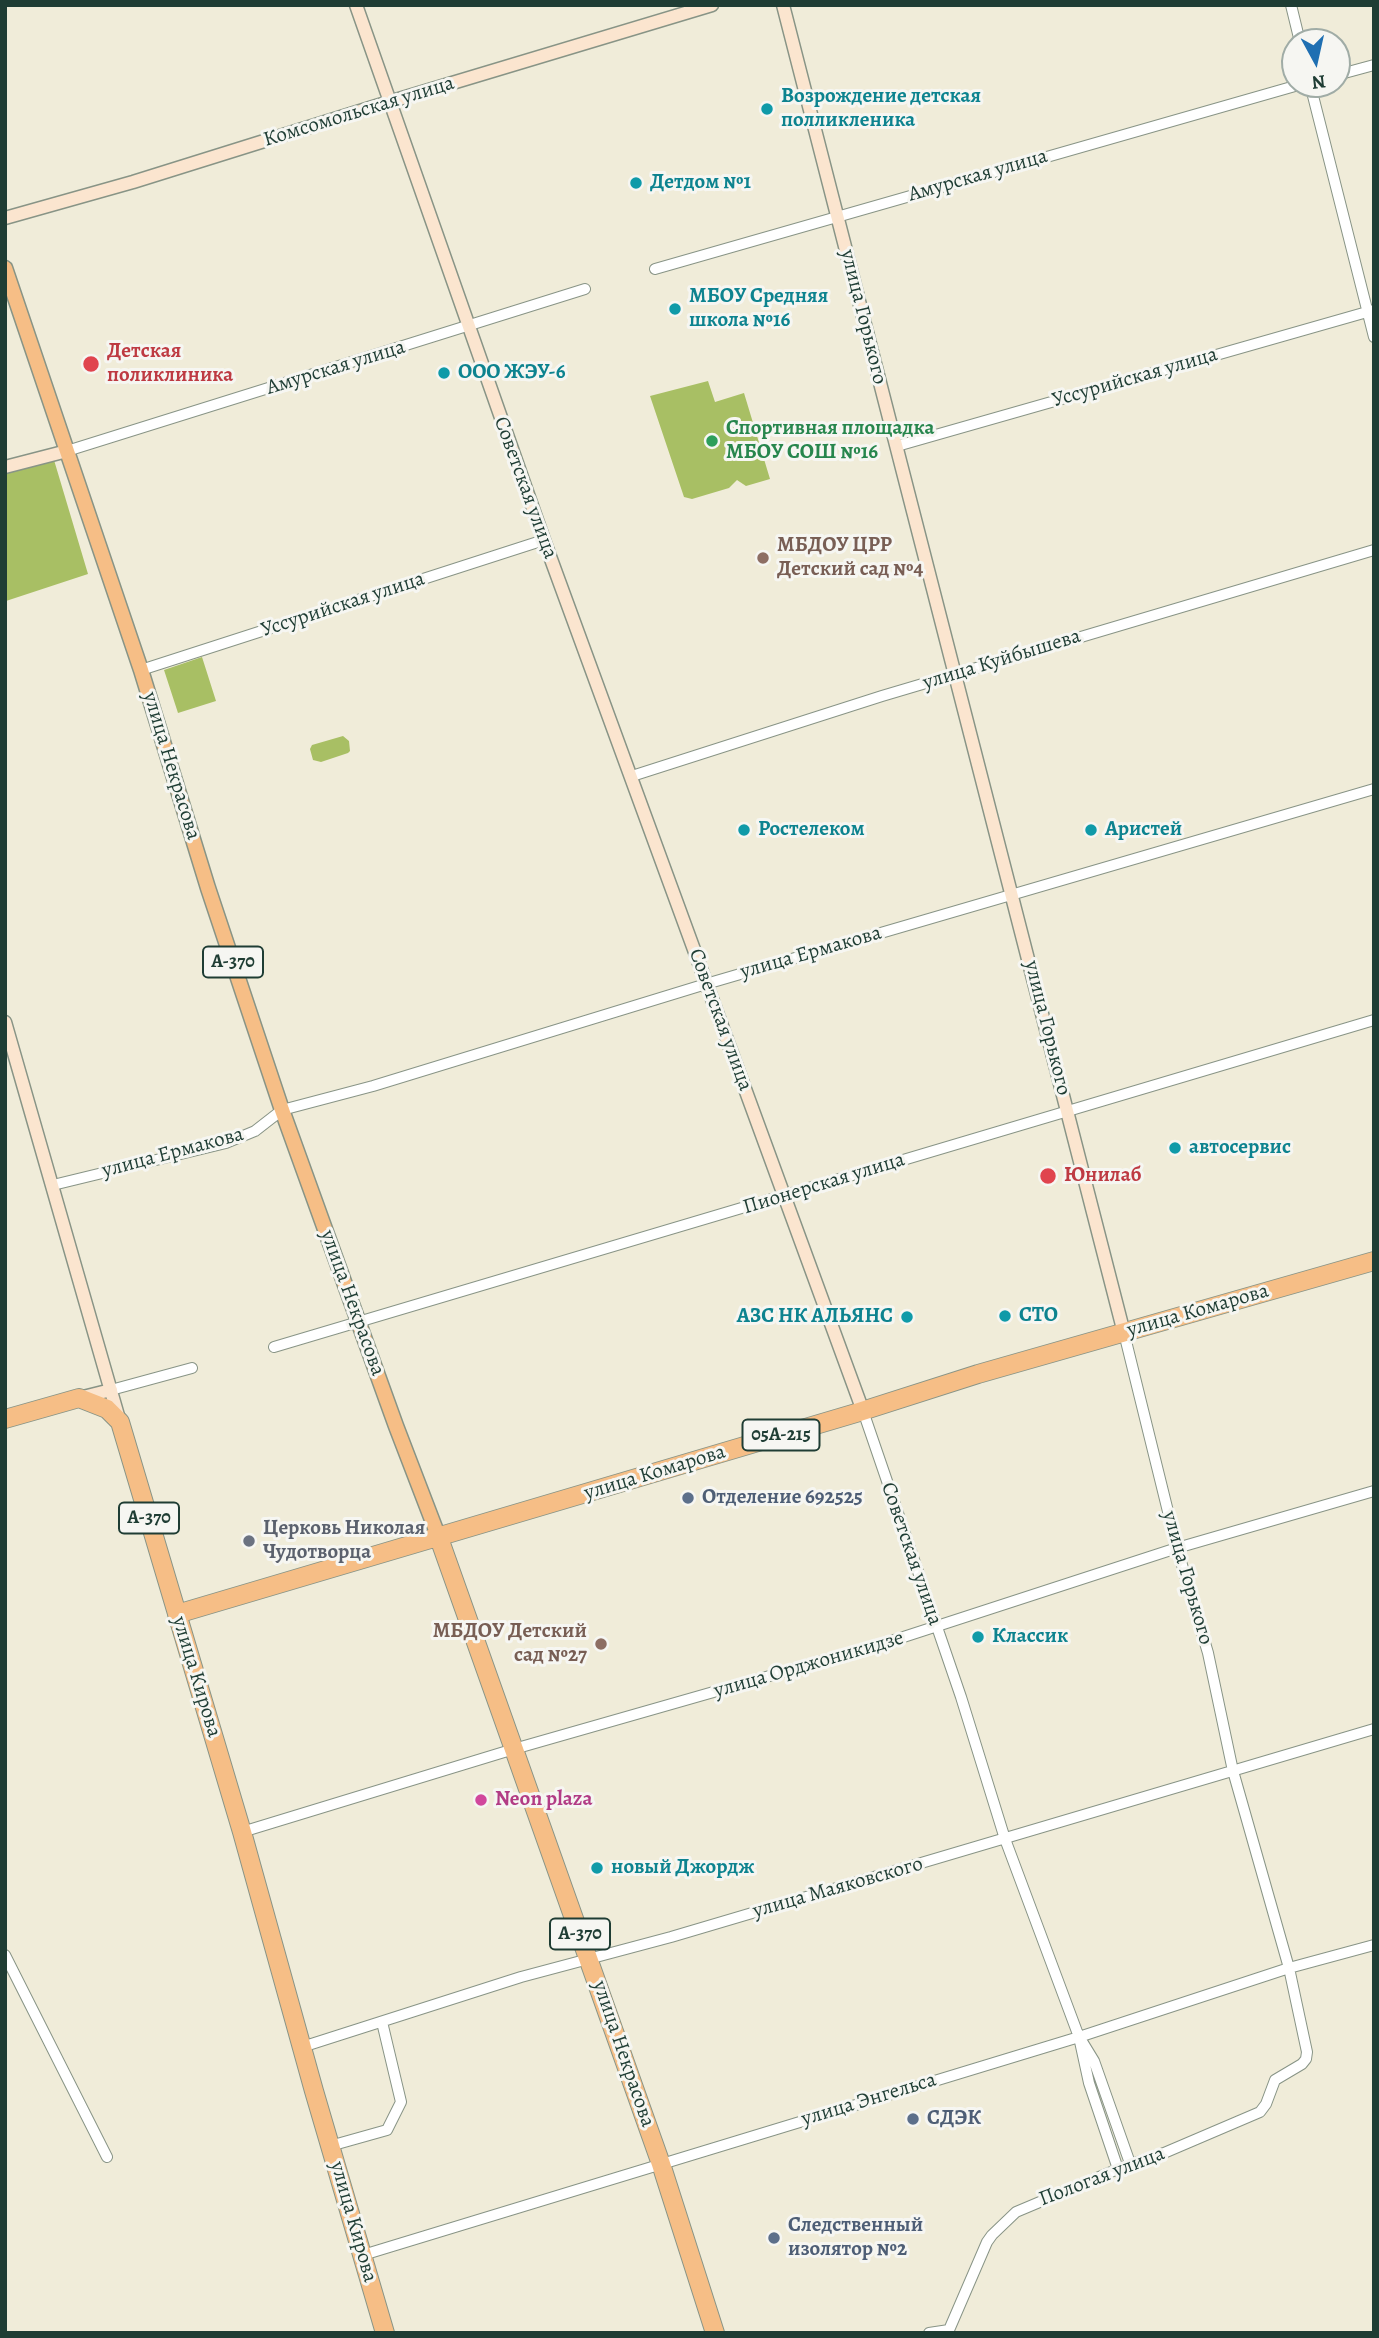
<!DOCTYPE html>
<meta charset="utf-8">
<style>
body{margin:0}
#map{position:relative;width:1379px;height:2338px;overflow:hidden;background:#f0ecd9;font-family:Alegreya,serif}
canvas{display:block}
.frame{position:absolute;inset:0;border:7px solid #1f3d34;pointer-events:none}
.north{position:absolute;left:1281px;top:28px;width:70px;height:70px;box-sizing:border-box;background:#f6f6f2;border:2px solid #a0aca6;border-radius:50%;rotate:172deg;font-size:19px;font-weight:700;line-height:28px;text-align:center;color:#1f3d34}
.north::after{content:'';display:block;margin:auto;width:24px;height:32px;background:#1f6fb2;clip-path:polygon(50% 0,100% 100%,50% 72%,0 100%)}
</style>
<div id="map">
<canvas width="1379" height="2338"></canvas>
<div class="frame"></div>
<div class="north">N</div>
</div>
<script>
const g = document.querySelector('canvas').getContext('2d');
g.lineJoin = 'round';
function fill(path, color) { g.fillStyle = color; g.fill(path, 'evenodd'); }
const poly = rows => new Path2D(rows.map(r => 'M' + r).join(''));
function stroke(path, color, width, dash) { g.strokeStyle = color; g.lineWidth = width; g.lineCap = dash ? 'butt' : 'round'; g.setLineDash(dash || []); g.stroke(path); }
function drawText(font, color, halo, rows, align = 'center') {
  g.font = font + ' Alegreya,serif'; g.lineWidth = 6; g.setLineDash([]); g.textBaseline = 'middle'; g.strokeStyle = halo; g.fillStyle = color; for (const [text, x, y, turn = 0] of rows) {
    g.save(); g.translate(x, y); g.rotate((+turn || 0) * Math.PI / 180); g.textAlign = isNaN(turn) ? turn : align; if (halo) g.strokeText(text, 0, 0); g.fillText(text, 0, 0); g.restore();
  }
}
fill(poly([
 [708,381,715,402,744,393,770,479,746,486,737,480,729,488,692,499,684,497,650,396],
 [54,460,88,574,6,601,5,474],
 [202,657,216,701,178,713,164,670],
 [343,736,349,741,350,751,348,753,321,762,313,760,310,749,312,745]
]), '#a8bf64');
const street = poly([
 [1291,5,1300,42],
 [1337,75,1374,65],
 [1310,84,1374,337],
 [655,269,1302,84],
 [897,446,1374,310],
 [67,451,585,289],
 [141,670,544,540],
 [632,776,882,696,1374,550],
 [53,1185,226,1143,255,1131,282,1110,373,1086,706,984,1374,789],
 [274,1347,1374,1020],
 [111,1390,192,1368],
 [863,1411,961,1697,1005,1839,1079,2037,1089,2083,1118,2169],
 [242,1832,514,1749,885,1643,1177,1548,1374,1491],
 [5,1955,107,2157],
 [1083,2043,1094,2061,1131,2166],
 [302,2047,521,1977,671,1937,1374,1729],
 [330,2146,387,2130,401,2102,382,2022],
 [363,2255,1079,2037,1289,1968,1374,1945],
 [949,2330,987,2242,992,2235,1016,2212,1118,2169,1164,2153,1260,2112,1266,2104,1275,2080,1302,2064,1306,2059,1307,2052,1289,1968,1233,1771,1208,1653,1177,1548,1124,1333],
 [929,2333,949,2330]
]);
const secondary = poly([
 [356,5,544,540,863,1411],
 [783,5,1124,1333],
 [5,218,133,182,389,102,712,5],
 [5,467,67,451],
 [5,1022,119,1419],
 [79,1398,111,1390]
]);
const primary = poly([
 [5,268,141,670,208,888,282,1110,396,1426,439,1538]
]);
const highway = poly([
 [5,1419,79,1398,107,1409,120,1422,242,1832,314,2091,385,2333],
 [439,1538,661,2164,715,2333],
 [177,1614,856,1413,978,1374,1374,1261]
]);
stroke(street, '#889486', 12);
stroke(secondary, '#889486', 15);
stroke(primary, '#889486', 17);
stroke(highway, '#889486', 20);
stroke(street, '#fff', 10);
stroke(secondary, '#fbe5cf', 12);
stroke(primary, '#f6be86', 14);
stroke(highway, '#f6be86', 18);
for (const [x, y, r, color] of [
 [767,109,7,"#0f9aa8"],
 [636,183,7,"#0f9aa8"],
 [675,309,7,"#0f9aa8"],
 [91,364,9,"#e0444e"],
 [444,373,7,"#0f9aa8"],
 [712,441,7,"#2e9e5b"],
 [763,558,7,"#8d6e63"],
 [744,830,7,"#0f9aa8"],
 [1091,830,7,"#0f9aa8"],
 [1175,1148,7,"#0f9aa8"],
 [1048,1176,9,"#e0444e"],
 [1005,1316,7,"#0f9aa8"],
 [907,1317,7,"#0f9aa8"],
 [688,1498,7,"#5c6f8a"],
 [249,1541,7,"#6b7280"],
 [978,1637,7,"#0f9aa8"],
 [601,1644,7,"#8d6e63"],
 [481,1800,7,"#d1479c"],
 [597,1868,7,"#0f9aa8"],
 [913,2119,7,"#5c6f8a"],
 [774,2238,7,"#5c6f8a"]
]) { const dot = new Path2D(); dot.arc(x, y, r, 0, 2 * Math.PI); g.fillStyle = color; g.fill(dot); stroke(dot, '#f6f6f2', 2.5); }
for (const [x, y, w] of [
 [233,962,60],
 [781,1435,77],
 [149,1518,60],
 [580,1934,60]
]) { const box = new Path2D(); box.roundRect(x - w / 2, y - 15.5, w, 31, 5); g.fillStyle = '#f6f6f2'; g.fill(box); stroke(box, '#1f3d34', 2); }
drawText('bold 19px', '#1f3d34', null, [
 ["А-370",233,962],
 ["05А-215",781,1435],
 ["А-370",149,1518],
 ["А-370",580,1934]
]);
drawText('bold 21px', '#0d838f', '#f6f6f2', [
 ["Возрождение детская",781,97],
 ["полликленика",781,121],
 ["Детдом №1",650,183],
 ["МБОУ Средняя",689,297],
 ["школа №16",689,321],
 ["ООО ЖЭУ-6",458,373],
 ["Ростелеком",758,830],
 ["Аристей",1105,830],
 ["автосервис",1189,1148],
 ["СТО",1019,1316],
 ["АЗС НК АЛЬЯНС",893,1317,"right"],
 ["Классик",992,1637],
 ["новый Джордж",611,1868]
], 'left');
drawText('21px', '#1f3d34', '#f6f6f2', [
 ["Комсомольская улица",359,112,-17],
 ["Амурская улица",978,176,-16],
 ["улица Горького",863,317,76],
 ["Амурская улица",336,368,-17],
 ["Уссурийская улица",1135,378,-16],
 ["Советская улица",525,488,70],
 ["Уссурийская улица",343,605,-18],
 ["улица Куйбышева",1002,660,-17],
 ["улица Некрасова",171,766,73],
 ["улица Ермакова",811,953,-16],
 ["Советская улица",720,1020,70],
 ["улица Горького",1047,1028,76],
 ["улица Ермакова",173,1153,-15],
 ["Пионерская улица",824,1184,-17],
 ["улица Некрасова",352,1303,70],
 ["улица Комарова",1198,1311,-16],
 ["улица Комарова",655,1473,-17],
 ["Советская улица",911,1554,71],
 ["улица Горького",1187,1578,74],
 ["улица Орджоникидзе",809,1665,-16],
 ["улица Кирова",196,1677,73],
 ["улица Маяковского",838,1888,-16],
 ["улица Некрасова",623,2054,71],
 ["улица Энгельса",869,2100,-17],
 ["Пологая улица",1102,2177,-21],
 ["улица Кирова",353,2222,74]
]);
drawText('bold 21px', '#be3a42', '#f6f6f2', [
 ["Детская",107,352],
 ["поликлиника",107,376],
 ["Юнилаб",1064,1176]
], 'left');
drawText('bold 21px', '#27864d', '#f6f6f2', [
 ["Спортивная площадка",726,429],
 ["МБОУ СОШ №16",726,453]
], 'left');
drawText('bold 21px', '#785e54', '#f6f6f2', [
 ["МБДОУ ЦРР",777,546],
 ["Детский сад №4",777,570],
 ["МБДОУ Детский",587,1632,"right"],
 ["сад №27",587,1656,"right"]
], 'left');
drawText('bold 21px', '#4e5e75', '#f6f6f2', [
 ["Отделение 692525",702,1498],
 ["СДЭК",927,2119],
 ["Следственный",788,2226],
 ["изолятор №2",788,2250]
], 'left');
drawText('bold 21px', '#5b616d', '#f6f6f2', [
 ["Церковь Николая",263,1529],
 ["Чудотворца",263,1553]
], 'left');
drawText('bold 21px', '#b23c85', '#f6f6f2', [
 ["Neon plaza",495,1800]
], 'left');
</script>
